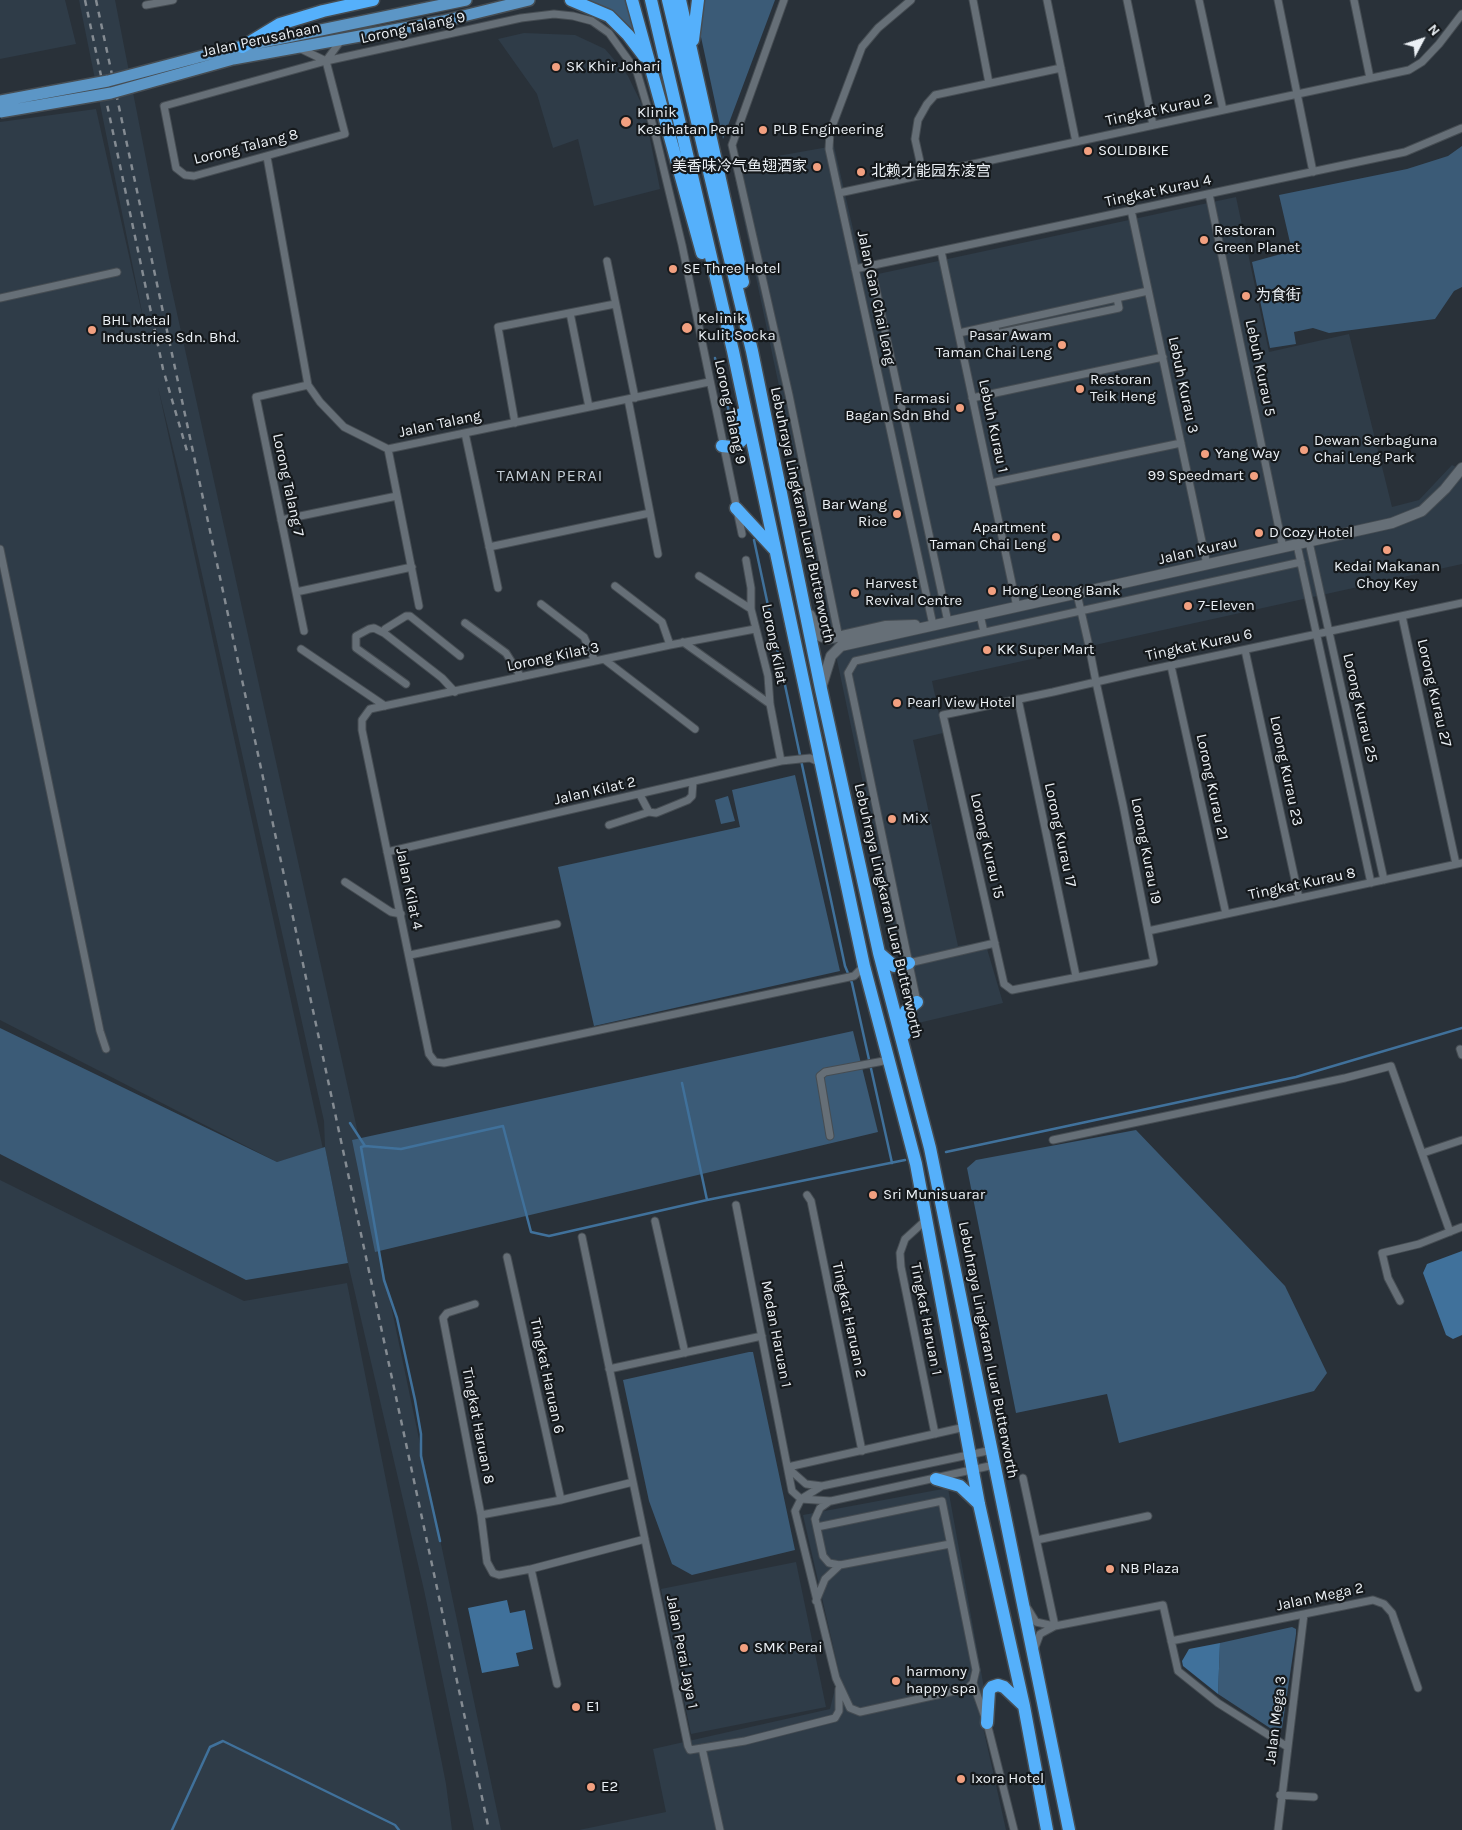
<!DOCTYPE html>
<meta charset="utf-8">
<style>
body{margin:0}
#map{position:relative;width:1462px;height:1830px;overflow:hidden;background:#293139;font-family:Karla,sans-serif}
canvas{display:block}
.north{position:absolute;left:1397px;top:15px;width:50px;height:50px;-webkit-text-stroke:4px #15191c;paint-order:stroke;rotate:50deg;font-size:14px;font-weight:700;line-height:20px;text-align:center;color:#ebf0f5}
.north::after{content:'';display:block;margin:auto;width:18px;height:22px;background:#ebf0f5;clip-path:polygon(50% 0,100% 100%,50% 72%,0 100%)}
</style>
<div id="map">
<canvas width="1462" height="1830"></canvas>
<div class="north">N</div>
</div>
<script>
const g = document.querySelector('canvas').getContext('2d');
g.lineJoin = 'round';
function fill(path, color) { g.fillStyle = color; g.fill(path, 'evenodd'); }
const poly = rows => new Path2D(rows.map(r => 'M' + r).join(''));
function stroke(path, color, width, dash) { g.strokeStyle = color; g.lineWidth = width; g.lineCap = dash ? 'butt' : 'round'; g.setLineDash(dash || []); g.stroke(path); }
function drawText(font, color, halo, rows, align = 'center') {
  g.font = font + ' Karla,"Noto Sans SC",sans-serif'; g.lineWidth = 4.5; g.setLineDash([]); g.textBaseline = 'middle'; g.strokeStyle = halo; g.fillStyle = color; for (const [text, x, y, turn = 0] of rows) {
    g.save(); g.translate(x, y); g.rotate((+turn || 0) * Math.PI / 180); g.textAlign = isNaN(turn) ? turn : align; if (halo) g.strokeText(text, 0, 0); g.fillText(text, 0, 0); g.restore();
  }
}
fill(poly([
 [0,0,65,0,76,44,0,59],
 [79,0,115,0,169,277,361,1147,380,1253,501,1830,474,1830,424,1590,348,1263,325,1147,324,1121,183,489,158,387,323,1149,277,1162,0,1020,0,122,96,109,145,327],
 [524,33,575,35,605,49,628,76,644,109,660,189,594,206,578,139,553,148,537,94,498,39],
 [834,146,864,277,1236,197,1269,352,1349,334,1392,507,1419,500,1452,465,1462,470,1462,564,932,681,943,733,913,740,958,946,985,942,1003,1003,914,1024,732,164],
 [0,1180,244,1301,347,1283,446,1784,452,1830,0,1830],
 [948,1488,984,1688,979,1709,1006,1830,579,1830,666,1812,653,1749,830,1709,839,1672,803,1515],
 [796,1562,826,1707,691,1734,661,1589]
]), '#2f3c48');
fill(poly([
 [586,0,630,0,638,35,622,19],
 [693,0,775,0,723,139],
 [1462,146,1462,287,1454,291,1435,319,1329,333,1313,328,1294,332,1296,344,1270,348,1252,262,1292,251,1279,195,1407,169,1448,156],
 [795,775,840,971,594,1026,558,867,740,827,732,790],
 [728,796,735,821,721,824,715,800],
 [0,1028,277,1162,325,1147,348,1263,246,1280,0,1154],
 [853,1031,878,1132,375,1252,352,1140],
 [1136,1130,1285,1286,1327,1373,1314,1391,1119,1443,1107,1394,1016,1413,967,1168,976,1160],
 [749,1352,753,1352,795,1550,692,1575,672,1564,649,1501,623,1380],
 [1292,1627,1296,1629,1296,1634,1282,1728,1273,1730,1218,1694,1220,1643]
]), '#3b5b77');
fill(poly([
 [1462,1251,1462,1335,1453,1339,1446,1335,1423,1273,1427,1264],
 [507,1600,510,1613,525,1610,533,1649,516,1653,519,1666,482,1673,468,1608],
 [1220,1643,1218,1694,1183,1666,1182,1661,1189,1649]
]), '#40719b');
stroke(poly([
 [715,358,733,427],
 [754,540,845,966,852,983,892,1163],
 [682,1083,707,1200],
 [350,1123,365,1146,401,1149,503,1126,531,1232,549,1236,707,1200,905,1160],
 [365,1146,361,1147,384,1280,397,1318,415,1400,421,1434,421,1456,440,1541],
 [946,1152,1296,1077,1462,1028],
 [172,1830,210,1747,223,1741,395,1825,399,1830]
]), '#40719b', 2.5);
const street = poly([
 [784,0,732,145,789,395,839,638],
 [911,0,878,28,862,47,830,132,829,149,933,625],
 [973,0,989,83],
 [1047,0,1076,142],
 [1127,0,1153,125],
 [1199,0,1223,110],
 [1278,0,1313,172],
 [1354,0,1370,78],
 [146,5,173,0],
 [299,48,326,61],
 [326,61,345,134,194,176,185,175,176,168,164,106,326,61,521,18,554,14,573,16,592,21,609,33,637,72,655,133,682,245,742,534],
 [326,61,342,39],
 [267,157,308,385,320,402,344,427,388,449,709,382],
 [923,175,915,139,918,120,927,104,935,95,1061,68],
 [839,193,1409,70,1422,62,1439,44,1462,14],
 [1209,194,1283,548],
 [1131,210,1207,565],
 [941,251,1017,607],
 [607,261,635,398],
 [871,266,948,622],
 [855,269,1405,152,1462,128],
 [0,298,117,272],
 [570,313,589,407],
 [995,325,996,334,1119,308,1117,298],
 [959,333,1148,291],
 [972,398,1163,357],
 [628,399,658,554],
 [515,423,498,327,615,304],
 [465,433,498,588],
 [388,449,419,606],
 [991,483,1181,443],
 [281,520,397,496],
 [1309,542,1384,880],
 [1297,545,1371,883],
 [489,547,650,513],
 [0,549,100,1031,106,1049],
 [746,560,751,588,751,609,768,676,770,704,781,761],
 [699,576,751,609],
 [615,586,662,622,670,645],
 [296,592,412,567],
 [1077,594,1089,646,1096,682,1123,805,1154,962,1012,990,1004,984,943,715,1053,692,1096,682,1135,673,1462,603],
 [541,604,584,637,595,661],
 [980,615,984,632],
 [1402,616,1456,864],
 [465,623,506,653,521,677],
 [755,629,670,645,370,709,362,720,362,730,429,1054,435,1062,444,1063,854,976,864,966],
 [304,631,256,397,308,385],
 [384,633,385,629,406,616,410,616,460,656],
 [683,642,770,704],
 [301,649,385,706],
 [1245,650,1299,898],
 [605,660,695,729],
 [1171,666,1226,914],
 [406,684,356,648,356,636,369,629,374,628,384,633,442,678,455,692],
 [1018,699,1076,976],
 [640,795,649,812,656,813,688,800,692,796,693,782],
 [609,825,649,812],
 [387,852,781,761,810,758,821,763],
 [345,882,391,912,401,914],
 [1148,931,1462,863],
 [410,955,557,924],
 [909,963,995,943],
 [917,1002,848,673,855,661,1301,562],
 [1460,1049,1462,1055],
 [830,1136,820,1076,825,1072,889,1060],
 [1053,1140,1345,1078,1391,1066,1450,1232],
 [1423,1153,1462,1140],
 [807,1195,811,1201,862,1451],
 [736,1205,792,1491,801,1499,831,1501,994,1465],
 [927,1219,905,1239,900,1253,901,1267,935,1434],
 [655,1221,685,1353],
 [582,1237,688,1746,690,1750,745,1741,835,1718,839,1711,839,1689],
 [507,1257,561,1500],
 [1400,1301,1388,1278,1382,1253,1419,1244,1462,1227],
 [475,1304,447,1313,443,1318,481,1515,487,1562,493,1573,499,1575,531,1569,645,1539],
 [609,1369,762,1336],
 [788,1467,965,1427],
 [789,1469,806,1484,822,1486],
 [1023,1478,1055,1626],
 [830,1501,820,1508,815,1519,823,1556,829,1563,840,1565,950,1544],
 [481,1515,561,1500,633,1482],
 [817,1527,942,1501,976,1670,973,1683,987,1723,1014,1830],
 [1037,1540,1148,1516],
 [531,1569,557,1684],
 [816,1601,825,1579,840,1565],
 [1028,1609,1036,1622,1054,1626],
 [1171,1641,1373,1600,1384,1604,1392,1613,1418,1688],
 [1034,1650,1040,1634,1055,1626,1163,1605,1178,1671,1218,1703,1286,1746],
 [973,1683,968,1688,860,1712,850,1708,836,1678,795,1511,801,1499,822,1486,992,1450],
 [702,1748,720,1830],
 [1280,1795,1314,1797],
 [1278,1830,1304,1614]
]);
const secondary = poly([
 [810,615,820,636,828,639,885,626,915,625],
 [821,688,831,656,841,646,1392,523,1422,511,1445,489,1462,468]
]);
const primary = poly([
 [229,49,466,0],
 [233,59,443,21,529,0]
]);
const highway = poly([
 [571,0,609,16,628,35,644,56],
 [632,0,702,253],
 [651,0,733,351,864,966,916,1164,979,1504,1024,1706,1047,1830],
 [668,0,752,351,821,689,879,953,930,1148,1069,1830],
 [680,0,743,282],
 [693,40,698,0],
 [242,47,280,24,323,11,373,0],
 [722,446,732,447,741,441,741,414],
 [736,508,774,549],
 [879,953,894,966,899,966,909,963],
 [905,1034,904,1019,906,1011,917,1002],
 [936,1479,960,1486,979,1504],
 [987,1723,989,1691,992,1687,998,1685,1004,1687,1024,1706]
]);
stroke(street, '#464d53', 9);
stroke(secondary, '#464d53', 12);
stroke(primary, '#464d53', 14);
stroke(highway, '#464d53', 15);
stroke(street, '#666f77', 7);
stroke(secondary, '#666f77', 10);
stroke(primary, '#5c96c6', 11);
stroke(highway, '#55b0fb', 12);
stroke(poly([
 [85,0,163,369,187,451],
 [96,0,489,1830]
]), '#848b92', 2.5, [6, 6]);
const primaryBridge = poly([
 [0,101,108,81,229,49],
 [0,112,111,93,233,59]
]);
stroke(primaryBridge, '#464d53', 14, []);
stroke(primaryBridge, '#5c96c6', 11);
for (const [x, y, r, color] of [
 [556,67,5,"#f2a080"],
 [626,122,6,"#f2a080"],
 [763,130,5,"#f2a080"],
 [1088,151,5,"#f2a080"],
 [817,167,5,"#f2a080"],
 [861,172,5,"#f2a080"],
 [1204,240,5,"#f2a080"],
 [673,269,5,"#f2a080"],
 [1246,296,5,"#f2a080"],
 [687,328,6,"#f2a080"],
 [92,330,5,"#f2a080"],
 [1062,345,5,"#f2a080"],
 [1080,389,5,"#f2a080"],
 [960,408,5,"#f2a080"],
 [1304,450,5,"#f2a080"],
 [1205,454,5,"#f2a080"],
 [1254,476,5,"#f2a080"],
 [897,514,5,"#f2a080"],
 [1259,533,5,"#f2a080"],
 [1056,537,5,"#f2a080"],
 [1387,550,5,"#f2a080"],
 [992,591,5,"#f2a080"],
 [855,593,5,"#f2a080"],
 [1188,606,5,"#f2a080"],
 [987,650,5,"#f2a080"],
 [897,703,5,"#f2a080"],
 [892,819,5,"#f2a080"],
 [873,1195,5,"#f2a080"],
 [1110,1569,5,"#f2a080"],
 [744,1648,5,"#f2a080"],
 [896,1681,5,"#f2a080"],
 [576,1707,5,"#f2a080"],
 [961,1779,5,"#f2a080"],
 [591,1787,5,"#f2a080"]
]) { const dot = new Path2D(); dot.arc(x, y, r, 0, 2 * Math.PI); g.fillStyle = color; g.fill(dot); stroke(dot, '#15191c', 2); }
drawText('15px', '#ebf0f5', '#15191c', [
 ["Lorong Talang 9",413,28,-12],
 ["Jalan Perusahaan",261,40,-12],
 ["Tingkat Kurau 2",1159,110,-12],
 ["Lorong Talang 8",246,147,-14],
 ["Tingkat Kurau 4",1158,191,-12],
 ["Jalan Gan Chai Leng",876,298,78],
 ["Lebuh Kurau 5",1260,368,78],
 ["Lebuh Kurau 3",1183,385,78],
 ["Lorong Talang 9",730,412,78],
 ["Jalan Talang",440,424,-12],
 ["Lebuh Kurau 1",993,426,78],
 ["Lorong Talang 7",288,485,78],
 ["Lebuhraya Lingkaran Luar Butterworth",802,515,78],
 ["Jalan Kurau",1198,551,-13],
 ["Lorong Kilat",774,644,79],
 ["Tingkat Kurau 6",1199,645,-12],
 ["Lorong Kilat 3",553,657,-12],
 ["Lorong Kurau 27",1434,693,77],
 ["Lorong Kurau 25",1360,708,77],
 ["Lorong Kurau 23",1286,771,78],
 ["Lorong Kurau 21",1212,787,78],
 ["Jalan Kilat 2",595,791,-13],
 ["Lorong Kurau 17",1060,835,78],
 ["Lorong Kurau 15",987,846,77],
 ["Lorong Kurau 19",1146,851,79],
 ["Tingkat Kurau 8",1302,884,-12],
 ["Jalan Kilat 4",409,889,78],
 ["Lebuhraya Lingkaran Luar Butterworth",888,911,77],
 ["Tingkat Haruan 1",926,1319,79],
 ["Tingkat Haruan 2",849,1320,78],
 ["Medan Haruan 1",776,1334,79],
 ["Lebuhraya Lingkaran Luar Butterworth",988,1350,79],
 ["Tingkat Haruan 6",547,1376,78],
 ["Tingkat Haruan 8",478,1426,79],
 ["Jalan Mega 2",1320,1597,-12],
 ["Jalan Perai Jaya 1",682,1652,79],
 ["Jalan Mega 3",1276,1720,-83]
]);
drawText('15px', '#ebf0f5', '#15191c', [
 ["SK Khir Johari",566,67],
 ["Klinik",637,113],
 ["Kesihatan Perai",637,130],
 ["PLB Engineering",773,130],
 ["SOLIDBIKE",1098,151],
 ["美香味冷气鱼翅酒家",807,167,"right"],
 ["北赖才能园东凌宫",871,172],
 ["Restoran",1214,231],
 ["Green Planet",1214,248],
 ["SE Three Hotel",683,269],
 ["为食街",1256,296],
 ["Kelinik",698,319],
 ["Kulit Socka",698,336],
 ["BHL Metal",102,321],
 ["Industries Sdn. Bhd.",102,338],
 ["Pasar Awam",1052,336,"right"],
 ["Taman Chai Leng",1052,353,"right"],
 ["Restoran",1090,380],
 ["Teik Heng",1090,397],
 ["Farmasi",950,399,"right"],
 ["Bagan Sdn Bhd",950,416,"right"],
 ["Dewan Serbaguna",1314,441],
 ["Chai Leng Park",1314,458],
 ["Yang Way",1215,454],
 ["99 Speedmart",1244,476,"right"],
 ["Bar Wang",887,505,"right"],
 ["Rice",887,522,"right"],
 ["Apartment",1046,528,"right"],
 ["Taman Chai Leng",1046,545,"right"],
 ["D Cozy Hotel",1269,533],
 ["Kedai Makanan",1387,567,"center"],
 ["Choy Key",1387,584,"center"],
 ["Harvest",865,584],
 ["Revival Centre",865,601],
 ["Hong Leong Bank",1002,591],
 ["7-Eleven",1198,606],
 ["KK Super Mart",997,650],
 ["Pearl View Hotel",907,703],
 ["MiX",902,819],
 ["Sri Munisuarar",883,1195],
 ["NB Plaza",1120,1569],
 ["SMK Perai",754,1648],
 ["harmony",906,1672],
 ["happy spa",906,1689],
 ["E1",586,1707],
 ["Ixora Hotel",971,1779],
 ["E2",601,1787]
], 'left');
g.letterSpacing = '1px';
drawText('16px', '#c2ccd5', '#15191c', [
 ["TAMAN PERAI",550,476]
]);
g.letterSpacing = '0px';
</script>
